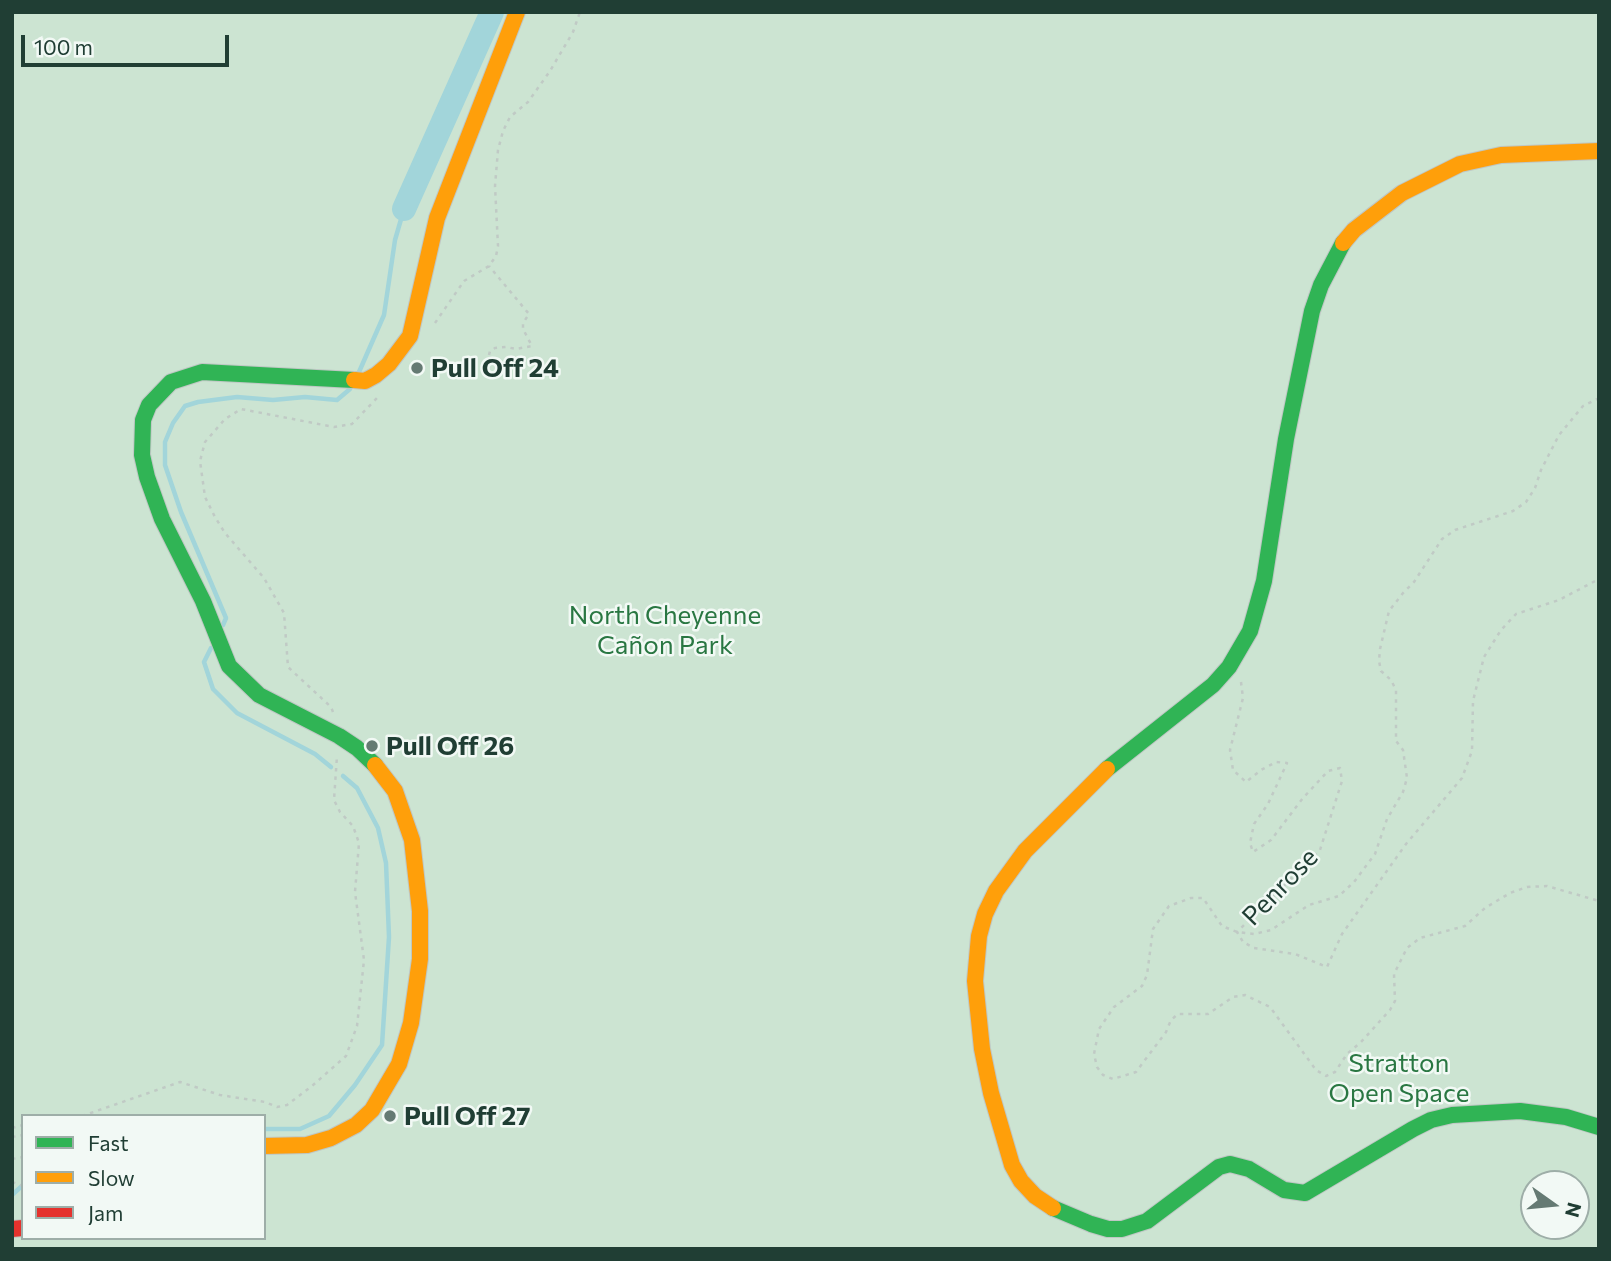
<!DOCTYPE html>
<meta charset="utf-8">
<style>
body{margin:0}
#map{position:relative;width:1611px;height:1261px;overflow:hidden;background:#e4e9e7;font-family:Commissioner,sans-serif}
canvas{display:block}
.frame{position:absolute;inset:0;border:14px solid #203e34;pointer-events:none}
.legend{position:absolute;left:21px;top:1114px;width:245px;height:126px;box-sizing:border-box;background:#f2f9f5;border:2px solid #9eaea8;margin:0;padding:9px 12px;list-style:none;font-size:21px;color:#203e34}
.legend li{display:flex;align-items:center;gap:14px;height:35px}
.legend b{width:35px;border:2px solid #9eaea8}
.north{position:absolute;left:1520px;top:1170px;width:70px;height:70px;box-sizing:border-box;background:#f2f9f5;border:2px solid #9eaea8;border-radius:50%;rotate:105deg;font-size:19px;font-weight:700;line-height:28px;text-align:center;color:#203e34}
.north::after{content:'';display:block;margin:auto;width:24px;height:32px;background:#657a73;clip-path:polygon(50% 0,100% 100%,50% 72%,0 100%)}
.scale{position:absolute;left:21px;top:35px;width:208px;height:32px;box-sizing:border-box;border:4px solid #203e34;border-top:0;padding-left:9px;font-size:21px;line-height:24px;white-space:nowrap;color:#203e34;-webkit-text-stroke:5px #f2f9f5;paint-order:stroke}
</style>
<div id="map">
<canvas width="1611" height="1261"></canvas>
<div class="frame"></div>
<ul class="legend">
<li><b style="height:9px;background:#30b455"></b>Fast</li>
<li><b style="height:9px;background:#ff9f0a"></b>Slow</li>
<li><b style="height:9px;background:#e5322d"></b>Jam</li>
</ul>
<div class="north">N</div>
<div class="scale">100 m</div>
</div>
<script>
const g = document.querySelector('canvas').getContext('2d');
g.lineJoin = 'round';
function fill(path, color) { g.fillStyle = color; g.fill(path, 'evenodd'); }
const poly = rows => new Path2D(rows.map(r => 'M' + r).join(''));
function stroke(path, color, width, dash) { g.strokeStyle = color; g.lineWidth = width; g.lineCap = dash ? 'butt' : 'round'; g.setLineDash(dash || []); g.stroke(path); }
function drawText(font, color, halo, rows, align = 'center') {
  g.font = font + ' Commissioner,sans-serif'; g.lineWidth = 5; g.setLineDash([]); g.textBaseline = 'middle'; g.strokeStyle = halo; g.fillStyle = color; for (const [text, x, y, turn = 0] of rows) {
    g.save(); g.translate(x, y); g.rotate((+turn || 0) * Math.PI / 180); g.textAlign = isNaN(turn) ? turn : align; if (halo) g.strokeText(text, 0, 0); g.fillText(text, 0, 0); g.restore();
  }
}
fill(poly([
 [12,12,1599,12,1599,1249,12,1249],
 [23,1116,264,1116,264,1238,23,1238],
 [1534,1184,1576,1184,1576,1226,1534,1226]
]), '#cce4d2');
stroke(poly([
 [359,372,384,315,395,240,404,209],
 [223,625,226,618,181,512,165,465,165,442,173,423,185,406,198,402,237,397,273,400,305,397,337,400,350,389],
 [211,648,204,662,213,689,237,713,315,754,331,767],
 [264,1129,300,1129,329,1116,355,1085,382,1045,389,937,386,863,378,828,357,788,343,776],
 [12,1195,23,1185]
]), '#a2d5da', 4.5);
stroke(poly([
 [404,209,492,12]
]), '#a2d5da', 24);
const fast = poly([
 [354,380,202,372,171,382,149,405,143,420,142,455,147,477,162,519,203,601,229,666,259,695,339,736,357,748,375,765],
 [1107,769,1213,685,1229,667,1250,631,1264,581,1286,439,1312,311,1321,285,1343,243],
 [1053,1208,1091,1224,1108,1229,1122,1229,1147,1221,1219,1167,1230,1164,1249,1169,1284,1190,1305,1193,1413,1129,1431,1120,1452,1115,1520,1111,1566,1117,1599,1127]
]);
const slow = poly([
 [1343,243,1354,230,1402,193,1460,164,1501,155,1599,151],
 [354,380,365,381,376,375,389,364,410,336,437,218,517,12],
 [264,1146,307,1145,331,1138,356,1125,372,1110,399,1064,411,1023,420,959,420,911,412,840,395,791,375,765],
 [1053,1208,1035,1196,1021,1181,1012,1165,991,1093,982,1049,975,981,979,936,985,914,996,891,1025,851,1107,769]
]);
const jam = poly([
 [12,1229,23,1228]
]);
stroke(fast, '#bfc7c4', 18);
stroke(slow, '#bfc7c4', 18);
stroke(jam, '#bfc7c4', 18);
stroke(poly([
 [435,323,464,281,489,266,496,256,498,246,495,186,498,150,503,131,510,117,528,102,550,71,573,32,580,12],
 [489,355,490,351,495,348,506,347,516,349,532,346,523,329,523,323,529,314,489,266],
 [1599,398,1583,406,1559,435,1541,470,1535,488,1526,502,1513,511,1455,530,1442,539,1414,582,1403,593,1389,611,1380,649,1379,661,1381,671,1391,680,1396,690,1396,741,1403,750,1407,778,1403,792,1387,819,1375,854,1354,882,1339,896,1309,905,1271,930,1254,934,1237,932,1222,926,1203,898,1191,898,1169,906,1153,929,1147,975,1142,986,1114,1007,1099,1029,1094,1054,1097,1067,1103,1075,1113,1079,1136,1072,1166,1032,1171,1020,1178,1014,1208,1014,1233,997,1245,995,1270,1007,1316,1070,1326,1076,1335,1072,1347,1054,1361,1042,1390,1010,1395,1001,1394,974,1407,948,1420,938,1465,926,1485,908,1510,893,1527,887,1547,886,1599,901],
 [1241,682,1243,698,1230,750,1233,770,1246,782,1261,770,1276,762,1287,763,1268,804,1254,824,1250,843,1253,852,1271,840,1303,798,1328,771,1340,768,1342,781,1320,850,1237,932,1243,942,1254,948,1295,954,1327,967,1342,934,1406,844,1462,778,1472,751,1473,701,1484,657,1501,630,1516,614,1559,600,1599,579],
 [333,712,331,707,288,667,284,613,264,578,225,533,215,517,205,497,200,461,205,442,225,419,241,409,334,427,352,424,378,397],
 [82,1116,180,1082,220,1095,265,1102,277,1107,287,1105,312,1086,346,1056,357,1026,364,960,355,892,359,843,353,826,340,812,334,800,337,756],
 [12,1128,23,1125],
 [12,1137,23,1135],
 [12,1159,23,1157],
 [12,1182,23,1186]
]), '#c0cac5', 2.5, [3.5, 5]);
stroke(fast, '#30b455', 16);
stroke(slow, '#ff9f0a', 16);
stroke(jam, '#e5322d', 16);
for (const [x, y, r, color] of [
 [417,368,7,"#657a73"],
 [372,746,7,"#657a73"],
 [390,1116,7,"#657a73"]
]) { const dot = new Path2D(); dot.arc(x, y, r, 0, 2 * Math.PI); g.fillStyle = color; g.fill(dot); stroke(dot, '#f2f9f5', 2.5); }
drawText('bold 26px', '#203e34', '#f2f9f5', [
 ["Pull Off 24",431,368],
 ["Pull Off 26",386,746],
 ["Pull Off 27",404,1116]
], 'left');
drawText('26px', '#297742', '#f2f9f5', [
 ["North Cheyenne",665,615],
 ["Cañon Park",665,645],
 ["Stratton",1399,1063],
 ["Open Space",1399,1093]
]);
drawText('26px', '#203e34', '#f2f9f5', [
 ["Penrose",1280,887,-46]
]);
</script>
